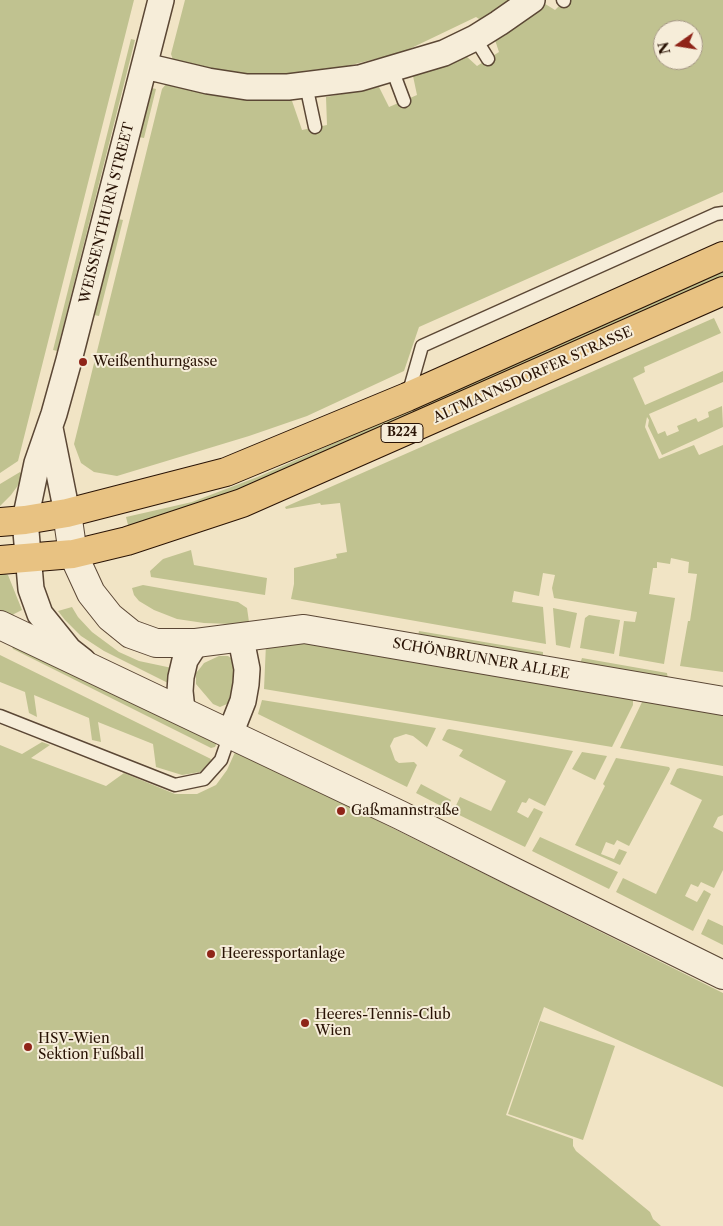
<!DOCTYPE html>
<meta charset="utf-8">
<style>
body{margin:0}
#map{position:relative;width:723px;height:1226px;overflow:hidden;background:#f1e4c5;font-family:"Libre Caslon Text",serif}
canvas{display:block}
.north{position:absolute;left:653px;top:20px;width:50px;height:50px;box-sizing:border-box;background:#f6edd9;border:1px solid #a49684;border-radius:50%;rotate:257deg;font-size:14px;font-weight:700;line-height:20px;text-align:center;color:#291305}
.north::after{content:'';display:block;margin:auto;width:18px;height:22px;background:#8f2418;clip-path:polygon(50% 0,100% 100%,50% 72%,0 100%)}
</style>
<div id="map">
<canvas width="723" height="1226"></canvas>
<div class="north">N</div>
</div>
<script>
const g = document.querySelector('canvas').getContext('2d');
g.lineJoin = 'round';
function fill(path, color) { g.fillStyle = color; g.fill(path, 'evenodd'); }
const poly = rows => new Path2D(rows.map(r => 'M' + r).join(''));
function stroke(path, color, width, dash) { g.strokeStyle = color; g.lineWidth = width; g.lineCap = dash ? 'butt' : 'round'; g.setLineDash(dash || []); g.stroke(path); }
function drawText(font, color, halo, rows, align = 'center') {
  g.font = font + ' "Libre Caslon Text",serif'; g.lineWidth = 4; g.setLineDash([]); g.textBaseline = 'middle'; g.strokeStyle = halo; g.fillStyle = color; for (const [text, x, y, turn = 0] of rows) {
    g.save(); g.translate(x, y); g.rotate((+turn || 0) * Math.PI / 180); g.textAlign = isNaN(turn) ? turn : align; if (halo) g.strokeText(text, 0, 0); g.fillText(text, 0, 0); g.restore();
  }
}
fill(poly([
 [0,0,134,0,18,461,0,473],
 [185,0,515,0,482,21,476,17,403,52,343,67,303,71,302,75,296,78,215,72,173,60,171,54],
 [565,0,723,0,723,192,419,327,404,371,307,416,249,436,117,476,94,472,81,463,74,444,162,89,166,84,173,83,291,98,302,130,327,125,326,97,379,87,389,107,417,95,413,76,465,55,477,66,499,52,494,37,542,2,555,10],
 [663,30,693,30,693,60,663,60],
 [131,39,135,40,57,351,53,350],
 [152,88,156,89,144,138,139,137],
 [118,219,123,220,99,316,94,315],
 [723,271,723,280,266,481,129,529,126,517,192,502,260,476],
 [714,318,721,333,644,367,645,372,633,378,645,405,723,371,723,382,649,414,658,434,665,431,667,436,679,431,677,426,696,418,698,422,709,417,708,412,722,406,723,427,662,455,648,426,649,420,647,417,645,427,659,459,694,445,699,455,723,445,723,672,680,666,688,621,690,621,697,574,688,573,689,562,671,558,670,564,657,562,657,568,653,568,649,594,675,598,664,664,619,656,624,621,635,622,637,612,554,598,552,588,555,575,543,573,539,596,514,591,512,602,543,607,546,644,291,599,294,584,294,568,337,558,336,554,347,552,340,503,321,505,320,503,286,509,285,507],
 [20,472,22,475,19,484,11,495,0,506,0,484],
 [191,550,194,565,267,578,265,595,151,577,150,571,163,559],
 [0,572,8,575,22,610,14,614,9,619,0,615],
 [143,585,238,602,247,608,249,622,231,624,204,623,177,619,154,610,139,601,134,595,132,588],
 [72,607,78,617,92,632,119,652,139,661,172,668,171,681,168,683,104,651,81,636,65,620,58,611],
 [553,608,577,613,570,648,556,645],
 [589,615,620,620,614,654,580,648,585,618],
 [419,631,543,652,543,658,418,636],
 [310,643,633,698,633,705,612,747,264,689,266,644],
 [11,644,218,740,215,747,211,748,13,649],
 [0,655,211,759,210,762,200,772,182,775,156,767,153,744,98,722,101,742,92,740,89,718,34,695,37,717,29,713,25,692,0,682],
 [219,656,228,656,235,661,233,698,227,704,220,707,213,704,196,684,196,673,201,667,204,663],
 [582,658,667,673,668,679,580,664],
 [262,700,436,728,427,747,413,736,406,734,394,738,390,746,395,760,399,763,414,762,417,765,407,787,258,714],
 [643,700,723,714,723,766,620,748],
 [449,729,573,751,545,806,529,798,526,803,522,802,517,812,528,818,534,808,543,812,525,847,453,812,460,797,491,811,506,781,459,756,463,750,442,740,447,730],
 [42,742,50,745,31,758,106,786,124,773,175,794,197,794,216,785,227,770,236,750,723,993,723,1087,544,1007,506,1115,573,1139,573,1146,576,1151,650,1212,653,1219,661,1226,0,1226,0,745,22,754],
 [582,752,607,756,595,780,572,769],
 [616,758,669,767,670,769,629,846,617,840,614,845,606,842,601,854,614,859,619,849,627,852,620,865,575,845,605,786,603,784],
 [680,768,723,776,723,815,718,817,713,827,723,832,723,870,714,888,701,882,698,887,691,884,685,896,697,902,704,890,711,894,693,931,616,892,623,878,656,894,702,800,670,784,677,769],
 [421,784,451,800,447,809,416,793],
 [540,837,618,872,609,889,532,851],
 [708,919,723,926,723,945,701,934],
 [540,1021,615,1046,583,1140,508,1114]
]), '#c0c290');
const service = poly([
 [563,0,564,1],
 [475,38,488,59],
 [392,69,404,101],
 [306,85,315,127],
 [408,395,422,346,716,214,723,213],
 [0,716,175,785,204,779,221,760,230,734]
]);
const minor = poly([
 [145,66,208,81,247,87,288,87,360,78,444,53,475,38,499,23,532,0],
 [50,428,67,513],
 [83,661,69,650,40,614,31,589,25,520,37,463,54,414,69,360,161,0],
 [182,710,180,691,181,677,185,660,196,643],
 [230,734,243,701,246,684,247,669,242,644,238,637]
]);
const tertiary = poly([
 [67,513,73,554,91,593,110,617,131,634,156,643,196,643,304,629,723,701],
 [0,625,400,815,516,873,723,975]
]);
const primary = poly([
 [0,522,25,520,67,513,226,472,407,397,723,256],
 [0,560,73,554,127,541,242,503,723,291]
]);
stroke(service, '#5b4735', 15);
stroke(minor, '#5b4735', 28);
stroke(tertiary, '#5b4735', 30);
stroke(primary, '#291305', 30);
stroke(service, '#f6edd9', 12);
stroke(minor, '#f6edd9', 25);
stroke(tertiary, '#f6edd9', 28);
stroke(primary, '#e8c282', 28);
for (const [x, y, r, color] of [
 [83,362,5,"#8f2418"],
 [341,811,5,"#8f2418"],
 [211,954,5,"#8f2418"],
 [305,1023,5,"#8f2418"],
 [28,1047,5,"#8f2418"]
]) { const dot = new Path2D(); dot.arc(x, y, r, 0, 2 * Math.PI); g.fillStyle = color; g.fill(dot); stroke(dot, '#f6edd9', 2); }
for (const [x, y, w] of [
 [402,433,42]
]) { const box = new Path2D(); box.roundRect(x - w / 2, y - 9.5, w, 19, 4); g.fillStyle = '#f6edd9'; g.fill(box); stroke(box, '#291305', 1); }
drawText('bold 12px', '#291305', null, [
 ["B224",402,433]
]);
drawText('14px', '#291305', '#f6edd9', [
 ["WEISSENTHURN STREET",107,213,-76],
 ["ALTMANNSDORFER STRASSE",533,375,-24],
 ["SCHÖNBRUNNER ALLEE",481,659,10]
]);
drawText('14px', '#291305', '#f6edd9', [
 ["Weißenthurngasse",93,362],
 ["Gaßmannstraße",351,811],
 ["Heeressportanlage",221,954],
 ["Heeres-Tennis-Club",315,1015],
 ["Wien",315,1031],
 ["HSV-Wien",38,1039],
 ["Sektion Fußball",38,1055]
], 'left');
</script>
